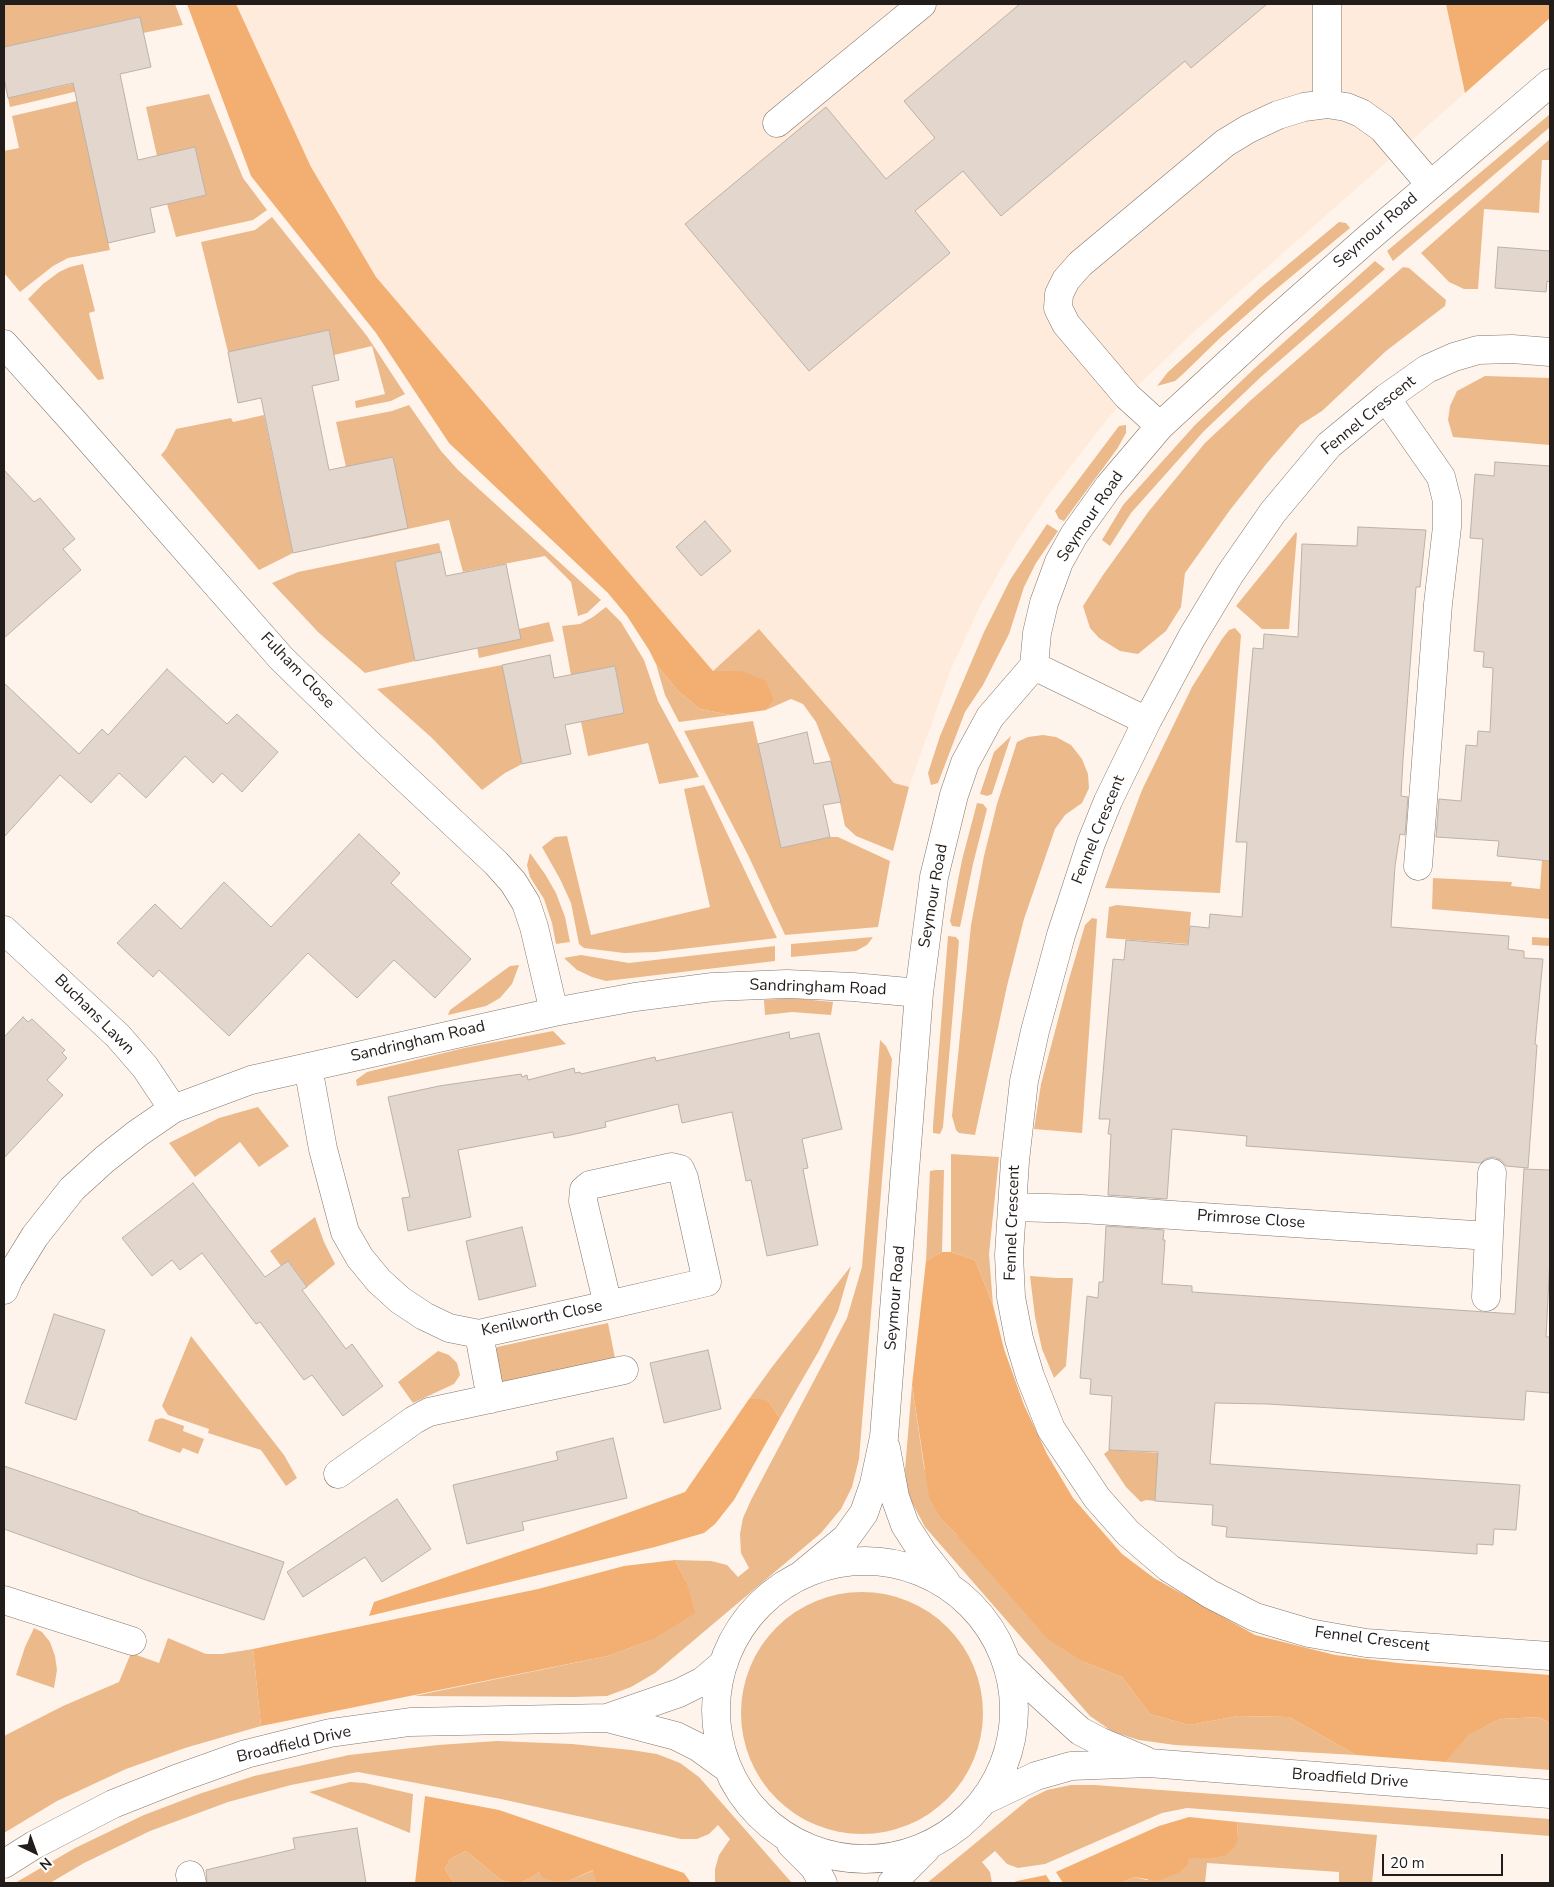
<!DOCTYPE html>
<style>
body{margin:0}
#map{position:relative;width:1554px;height:1887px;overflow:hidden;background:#fef4eb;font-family:"Nunito Sans",sans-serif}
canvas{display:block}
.frame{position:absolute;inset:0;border:5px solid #221d1a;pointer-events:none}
.north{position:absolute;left:10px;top:1827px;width:50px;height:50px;-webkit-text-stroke:4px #fff;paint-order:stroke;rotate:138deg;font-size:14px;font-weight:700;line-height:20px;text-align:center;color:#221d1a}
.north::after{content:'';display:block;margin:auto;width:18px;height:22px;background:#221d1a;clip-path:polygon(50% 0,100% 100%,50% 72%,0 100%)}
.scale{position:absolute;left:1382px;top:1854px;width:121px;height:22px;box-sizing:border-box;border:2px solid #221d1a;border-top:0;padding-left:6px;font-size:15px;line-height:18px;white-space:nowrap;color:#221d1a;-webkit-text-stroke:4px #fff;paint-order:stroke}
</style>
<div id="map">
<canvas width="1554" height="1887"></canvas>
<div class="frame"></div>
<div class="north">N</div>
<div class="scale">20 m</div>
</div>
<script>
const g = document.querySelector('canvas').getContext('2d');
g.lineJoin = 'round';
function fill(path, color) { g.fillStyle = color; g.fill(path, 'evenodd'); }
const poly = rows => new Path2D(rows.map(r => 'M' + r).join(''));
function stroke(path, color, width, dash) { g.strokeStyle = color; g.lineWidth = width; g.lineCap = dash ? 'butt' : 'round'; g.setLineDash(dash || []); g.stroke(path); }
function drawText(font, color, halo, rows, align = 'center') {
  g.font = font + ' "Nunito Sans",sans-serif'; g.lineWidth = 4; g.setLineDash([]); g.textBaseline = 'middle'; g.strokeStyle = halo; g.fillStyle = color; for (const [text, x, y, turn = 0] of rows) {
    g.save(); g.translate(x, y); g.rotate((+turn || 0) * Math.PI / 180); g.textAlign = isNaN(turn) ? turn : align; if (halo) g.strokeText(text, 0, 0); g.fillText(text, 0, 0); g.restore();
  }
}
fill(poly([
 [236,4,1446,4,1465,93,1198,328,1127,396,1109,417,1046,498,1015,544,982,602,951,669,909,787,894,783,759,629,713,671,376,277,311,167]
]), '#feebdb');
fill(poly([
 [4,4,175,4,183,25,143,33,139,17,4,47],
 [90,80,91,88,10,107,8,98],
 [209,94,243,178,267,210,253,220,176,237,167,204,206,195,195,147,157,156,146,107],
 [77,101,110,250,68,258,53,266,20,292,4,273,4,151,19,148,12,116],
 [1550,114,1550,127,1393,261,1387,251],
 [1550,139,1550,160,1542,160,1539,213,1484,209,1478,289,1464,289,1449,282,1421,253],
 [272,217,367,336,405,394,391,401,356,408,355,401,385,394,372,346,334,355,329,330,228,352,201,242,255,230],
 [1339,222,1346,223,1350,228,1269,295,1220,338,1183,374,1175,381,1157,386,1168,372,1213,331,1261,287],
 [1375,261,1385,269,1263,375,1204,431,1131,513,1110,546,1102,540,1123,505,1195,425,1255,368],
 [83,264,95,311,89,313,104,379,98,380,28,299,43,284,59,272,70,267],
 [1403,267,1409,268,1446,300,1445,306,1386,351,1322,411,1300,425,1267,463,1230,510,1185,573,1181,607,1166,631,1138,654,1120,651,1099,638,1090,628,1083,606,1103,575,1149,511,1205,443,1251,400],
 [1485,376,1550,378,1550,445,1453,437,1448,420,1450,406,1457,391],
 [409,405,441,451,458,470,601,600,587,613,578,616,571,582,545,556,463,572,449,520,362,539,356,516,393,457,346,467,336,422,392,411],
 [264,415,293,553,259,570,161,455,166,449,176,429,231,418,233,422],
 [1126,425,1126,433,1117,449,1064,521,1059,519,1055,511,1119,426],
 [1047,524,1058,531,1036,563,1024,587,1009,634,983,685,965,712,938,783,931,785,928,773,940,736,984,632,1010,580],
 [1296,532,1297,534,1289,629,1262,629,1236,606],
 [439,543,441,552,395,562,415,661,365,673,319,633,272,583,298,572],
 [606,607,621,622,644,660,658,701,699,777,659,784,648,743,588,756,581,722,624,712,615,666,571,675,562,626,580,624,593,617],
 [515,610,519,629,549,622,554,641,479,658,472,620],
 [1235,628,1241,635,1220,893,1105,888,1142,790,1192,687,1222,639,1229,630],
 [759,629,894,783,909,787,893,851,856,836,845,826,831,761,816,722,803,704,791,699,766,710,774,701,713,671],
 [656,664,678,691,700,709,731,715,679,722,665,695],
 [502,665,522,764,505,773,482,790,432,738,377,689],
 [753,721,781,847,830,837,838,837,890,861,878,927,785,935,748,855,684,731],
 [1043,735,1056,737,1071,745,1082,759,1088,774,1089,788,1082,803,1065,815,1055,829,1024,919,1007,986,975,1135,959,1133,956,1130,952,1116,971,925,984,856,997,804,1017,742,1028,737],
 [1011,736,992,794,987,796,980,794,994,752],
 [704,785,777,938,656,952,624,953,584,948,579,944,571,903,560,879,542,847,555,837,567,836,591,935,710,907,684,789],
 [977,803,983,804,987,809,973,864,960,927,952,926,950,921,962,860],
 [530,853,545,874,556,893,565,917,570,942,556,944,552,923,544,899,530,877,527,865],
 [1542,860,1550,861,1550,919,1432,909,1433,878,1512,882,1511,886,1540,889],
 [1117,905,1191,912,1188,944,1106,938,1109,907],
 [1092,918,1097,919,1082,1133,1034,1129,1041,1084,1067,986,1085,925],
 [948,936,956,937,959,941,943,1127,940,1134,933,1133,933,1125],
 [873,937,867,945,856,951,791,957,791,944],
 [1532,937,1550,938,1550,946,1532,945],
 [775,946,775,961,606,981,592,977,577,970,564,958,581,955,629,963],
 [519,965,512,984,500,998,486,1006,448,1015,450,1010,510,966],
 [792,998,833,1002,831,1015,792,1012,765,1015,764,1000],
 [553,1031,566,1044,357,1086,356,1080,367,1072,464,1048],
 [880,1040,886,1046,892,1059,859,1459,852,1487,841,1509,821,1533,655,1673,631,1687,607,1696,573,1697,414,1696,608,1656,652,1640,686,1581,675,1560,711,1561,727,1565,738,1577,749,1568,741,1553,740,1534,743,1518,751,1500,847,1318,862,1267],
 [258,1107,289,1146,259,1167,240,1142,195,1177,169,1143,219,1118],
 [951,1154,999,1157,989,1254,993,1305,975,1260,951,1252],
 [936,1170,944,1170,942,1252,926,1261,930,1171],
 [315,1217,324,1242,335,1264,307,1287,289,1262,281,1266,270,1251],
 [851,1266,838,1311,820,1349,780,1418,769,1402,749,1399,772,1367],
 [1030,1276,1057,1278,1073,1278,1066,1366,1054,1378,1042,1349,1035,1317],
 [608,1323,616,1363,505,1384,496,1381,493,1356,497,1347],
 [191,1336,284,1455,297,1478,286,1486,261,1450,208,1433,209,1429,168,1415,162,1406],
 [438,1351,449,1355,457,1363,460,1375,454,1384,413,1403,398,1382],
 [912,1385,924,1467,942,1520,1084,1662,1122,1677,1150,1714,1189,1725,1238,1716,1289,1717,1356,1755,1175,1745,1139,1740,1113,1732,1090,1716,925,1527,908,1495,905,1470],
 [162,1418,184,1426,183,1431,204,1439,198,1454,183,1448,180,1453,148,1441,155,1420],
 [1109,1450,1159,1453,1155,1501,1146,1500,1141,1502,1126,1487,1104,1454],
 '741 1713a121 121 0 1 1 242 0a121 121 0 1 1-242 0Z',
 [34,1628,42,1632,50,1642,55,1656,57,1670,54,1688,16,1675,25,1647],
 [168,1638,206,1654,222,1654,253,1649,261,1726,185,1748,126,1769,57,1801,4,1833,4,1736,63,1706,119,1682,131,1653,159,1663],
 [1539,1717,1550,1723,1550,1770,1446,1762,1467,1735,1500,1719],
 [497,1741,572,1744,631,1750,657,1754,680,1763,699,1777,792,1883,715,1883,715,1869,719,1855,730,1839,718,1825,709,1834,697,1839,681,1839,501,1799,358,1772,291,1785,228,1802,150,1831,84,1863,50,1883,15,1883,75,1848,144,1815,199,1794,254,1776,349,1755,438,1745],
 [350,1782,365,1783,413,1794,410,1833,309,1792],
 [1071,1785,1094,1785,1550,1819,1550,1836,1187,1808,1162,1813,1045,1864,1018,1868,1007,1864,995,1851,982,1862,990,1872,992,1883,927,1883,1029,1799,1047,1790],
 [1237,1822,1377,1835,1372,1883,1339,1883,1339,1872,1207,1863,1205,1883,1121,1883,1134,1877,1147,1880,1189,1858,1212,1858,1238,1838],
 [466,1851,501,1880,514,1883,454,1883,445,1869,450,1859],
 [594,1870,596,1883,520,1883,533,1877,539,1872,571,1880]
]), '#ecb98b');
fill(poly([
 [187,4,236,4,311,167,376,277,713,671,742,671,766,681,774,701,766,710,731,715,700,709,678,691,656,664,649,650,627,616,608,593,449,443,376,333,251,176],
 [1446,4,1550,4,1550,18,1465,93],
 [942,1252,951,1252,975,1260,993,1305,1004,1349,1024,1405,1047,1454,1073,1498,1122,1554,1154,1578,1255,1635,1335,1655,1398,1663,1550,1675,1550,1723,1539,1717,1500,1719,1468,1735,1446,1762,1356,1755,1289,1717,1238,1716,1189,1725,1150,1714,1122,1677,1084,1662,1048,1639,955,1533,942,1520,929,1497,912,1385,926,1261],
 [749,1399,760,1399,769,1402,780,1418,734,1500,715,1524,704,1533,655,1547,369,1616,374,1602,551,1541,685,1492],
 [675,1560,686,1581,695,1613,652,1640,608,1656,261,1726,253,1649,538,1589,624,1566],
 [425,1796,499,1810,684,1873,691,1883,596,1883,593,1870,571,1880,555,1881,543,1878,539,1872,533,1877,520,1883,514,1883,501,1880,466,1851,450,1859,445,1869,454,1883,415,1883],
 [1189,1817,1237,1822,1238,1838,1235,1846,1226,1855,1212,1858,1189,1858,1187,1865,1180,1872,1158,1881,1134,1877,1121,1883,1063,1883,1056,1872,1159,1826],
 [1046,1875,1051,1883,1012,1883,1017,1881]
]), '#f2af71');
const building = poly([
 [1020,4,1267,4,1191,68,1185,61,1001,216,963,171,915,211,950,253,809,371,685,224,826,107,886,179,935,138,904,101,1020,4],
 [140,17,151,67,120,74,138,160,195,147,206,195,150,208,155,232,108,243,73,83,8,98,4,78,4,47,140,17],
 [1498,247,1550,251,1550,282,1547,281,1546,292,1495,288,1498,247],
 [329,330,339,380,312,386,329,470,393,457,408,528,293,553,261,398,238,403,228,352,329,330],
 [1495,462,1550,466,1550,861,1497,856,1499,841,1436,837,1439,799,1461,801,1466,745,1477,746,1478,731,1490,732,1493,668,1483,667,1484,652,1474,651,1483,539,1470,538,1475,474,1494,476,1495,462],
 [4,470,34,502,40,498,75,539,63,549,81,570,4,638,4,470],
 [705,521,731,551,701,576,676,547,705,521],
 [1358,527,1426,530,1420,587,1416,587,1403,760,1401,796,1408,797,1405,835,1400,834,1395,866,1391,927,1509,936,1508,949,1524,951,1524,958,1543,959,1535,1044,1537,1045,1528,1168,1506,1166,1501,1160,1493,1157,1485,1159,1481,1163,1246,1146,1247,1136,1172,1129,1167,1199,1108,1195,1111,1134,1108,1134,1110,1119,1099,1119,1113,959,1124,960,1126,940,1188,945,1190,926,1209,928,1210,914,1242,917,1247,842,1236,842,1253,648,1263,649,1264,634,1298,637,1302,544,1357,546,1358,527],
 [441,552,446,576,506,564,521,639,415,661,395,562,441,552],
 [550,655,554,678,615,666,624,713,565,725,571,754,522,764,502,665,550,655],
 [167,669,227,724,237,714,278,752,242,792,222,773,213,783,185,756,146,798,119,773,91,803,60,775,4,837,4,683,79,754,102,729,108,735,167,669],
 [807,732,814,764,831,761,841,802,823,805,830,837,781,848,758,744,807,732],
 [359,834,400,873,391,883,471,959,435,998,394,960,357,998,308,953,229,1036,159,970,153,977,117,943,155,904,181,929,224,882,271,927,359,834],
 [23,1017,28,1022,32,1019,65,1050,62,1053,67,1058,47,1080,63,1095,4,1158,4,1037,23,1017],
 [789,1032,790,1039,819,1033,842,1129,802,1139,808,1168,803,1169,818,1245,767,1256,751,1180,746,1181,732,1112,682,1123,678,1104,605,1122,606,1127,571,1135,554,1138,553,1132,458,1150,471,1217,408,1231,402,1198,410,1197,388,1097,439,1086,521,1074,522,1077,527,1075,528,1080,574,1068,575,1073,580,1072,581,1074,655,1057,656,1061,789,1032],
 [1524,1169,1550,1170,1550,1258,1546,1337,1550,1337,1550,1393,1526,1391,1524,1420,1268,1404,1215,1403,1210,1464,1520,1485,1516,1530,1494,1529,1493,1545,1477,1544,1477,1554,1226,1537,1227,1527,1212,1525,1213,1505,1155,1501,1158,1452,1109,1450,1112,1396,1090,1394,1091,1379,1080,1378,1087,1296,1098,1298,1099,1282,1103,1282,1106,1226,1164,1230,1163,1240,1165,1240,1162,1284,1192,1286,1192,1292,1515,1314,1524,1169],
 [193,1183,265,1277,288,1261,307,1287,302,1290,346,1349,352,1344,383,1386,343,1416,312,1375,304,1380,260,1322,256,1324,202,1253,180,1270,172,1260,152,1276,122,1238,193,1183],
 [522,1227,536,1286,479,1300,466,1241,522,1227],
 [54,1314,105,1330,76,1420,25,1403,54,1314],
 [708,1350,721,1409,664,1423,650,1363,708,1350],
 [613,1438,627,1498,522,1522,524,1530,467,1544,453,1485,558,1460,556,1452,613,1438],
 [4,1466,138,1512,138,1513,284,1562,264,1620,146,1580,4,1529,4,1466],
 [397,1499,431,1549,382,1582,365,1557,303,1597,287,1572,397,1499],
 [357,1828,366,1883,207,1883,206,1870,295,1849,293,1838,357,1828]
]);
fill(building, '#e3d7cd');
stroke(building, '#bdb1a7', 1);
const minor = poly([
 [1327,4,1327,104],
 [777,123,922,4],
 [4,344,74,422,281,658,369,744,496,863,513,882,526,903,534,927,554,1012],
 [1550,352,1512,349,1478,350,1454,357,1427,369,1386,398,1329,445,1273,512,1230,574,1192,637,1147,721,1108,801,1091,843,1061,935,1035,1031,1024,1081,1015,1161,1009,1255,1011,1297,1019,1339,1030,1376,1051,1429,1097,1498,1128,1533,1169,1568,1210,1594,1255,1617,1309,1633,1366,1643,1550,1656],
 [1386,398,1441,477,1447,501,1447,527,1438,604,1418,866],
 [1160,426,1127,396,1066,324,1058,308,1059,294,1066,280,1080,264,1225,143,1248,129,1278,115,1304,107,1327,104,1346,107,1361,113,1382,128,1430,184],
 [1034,666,1147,721],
 [4,930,118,1036,145,1067,173,1109],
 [308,1067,323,1149,345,1232,360,1258,379,1281,400,1300,424,1316,449,1328,479,1334,608,1305,707,1282,684,1178,680,1169,672,1167,590,1185,584,1190,583,1201,608,1305],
 [1013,1207,1082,1209,1489,1236],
 [4,1290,9,1278,35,1236,72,1189,105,1159,138,1133,173,1109,251,1080,554,1012,635,997,713,987,787,984,853,987,919,993],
 [1486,1297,1492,1173],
 [479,1334,491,1399],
 [886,1448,895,1497,905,1525,923,1553,946,1582],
 [338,1474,414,1420,429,1412,624,1370],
 '716 1710a149 149 0 1 1 298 0a149 149 0 1 1-298 0Z',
 [800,1576,846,1538,864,1513,874,1484,884,1437,919,993,934,877,954,795,965,763,990,717,1034,666,1037,633,1044,603,1059,562,1074,535,1109,486,1160,426,1273,322,1366,240,1550,83],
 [4,1600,132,1641],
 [1006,1662,1036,1691,1080,1731,1101,1742,1144,1760],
 [607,1718,679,1693,703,1681,724,1663],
 [983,1801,1036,1776,1071,1766,1149,1763,1550,1794],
 [791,1844,814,1867,823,1883],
 [4,1864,34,1845,113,1804,176,1779,246,1754,330,1733,410,1722,607,1718,676,1736,698,1747,727,1768],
 [190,1875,192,1883],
 [892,1883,926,1849]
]);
stroke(minor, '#82776d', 29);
stroke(minor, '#fff', 28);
drawText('16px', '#221d1a', '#fff', [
 ["Seymour Road",1376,231,-41],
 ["Fennel Crescent",1369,416,-39],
 ["Seymour Road",1091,517,-56],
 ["Fulham Close",297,671,46],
 ["Fennel Crescent",1099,830,-68],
 ["Seymour Road",934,896,-80],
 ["Sandringham Road",818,988,2],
 ["Buchans Lawn",94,1015,45],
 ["Sandringham Road",418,1042,-13],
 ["Primrose Close",1251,1220,4],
 ["Fennel Crescent",1013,1223,-88],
 ["Seymour Road",896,1298,-85],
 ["Kenilworth Close",542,1319,-12],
 ["Fennel Crescent",1372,1640,7],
 ["Broadfield Drive",294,1745,-13],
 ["Broadfield Drive",1350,1779,4]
]);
</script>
